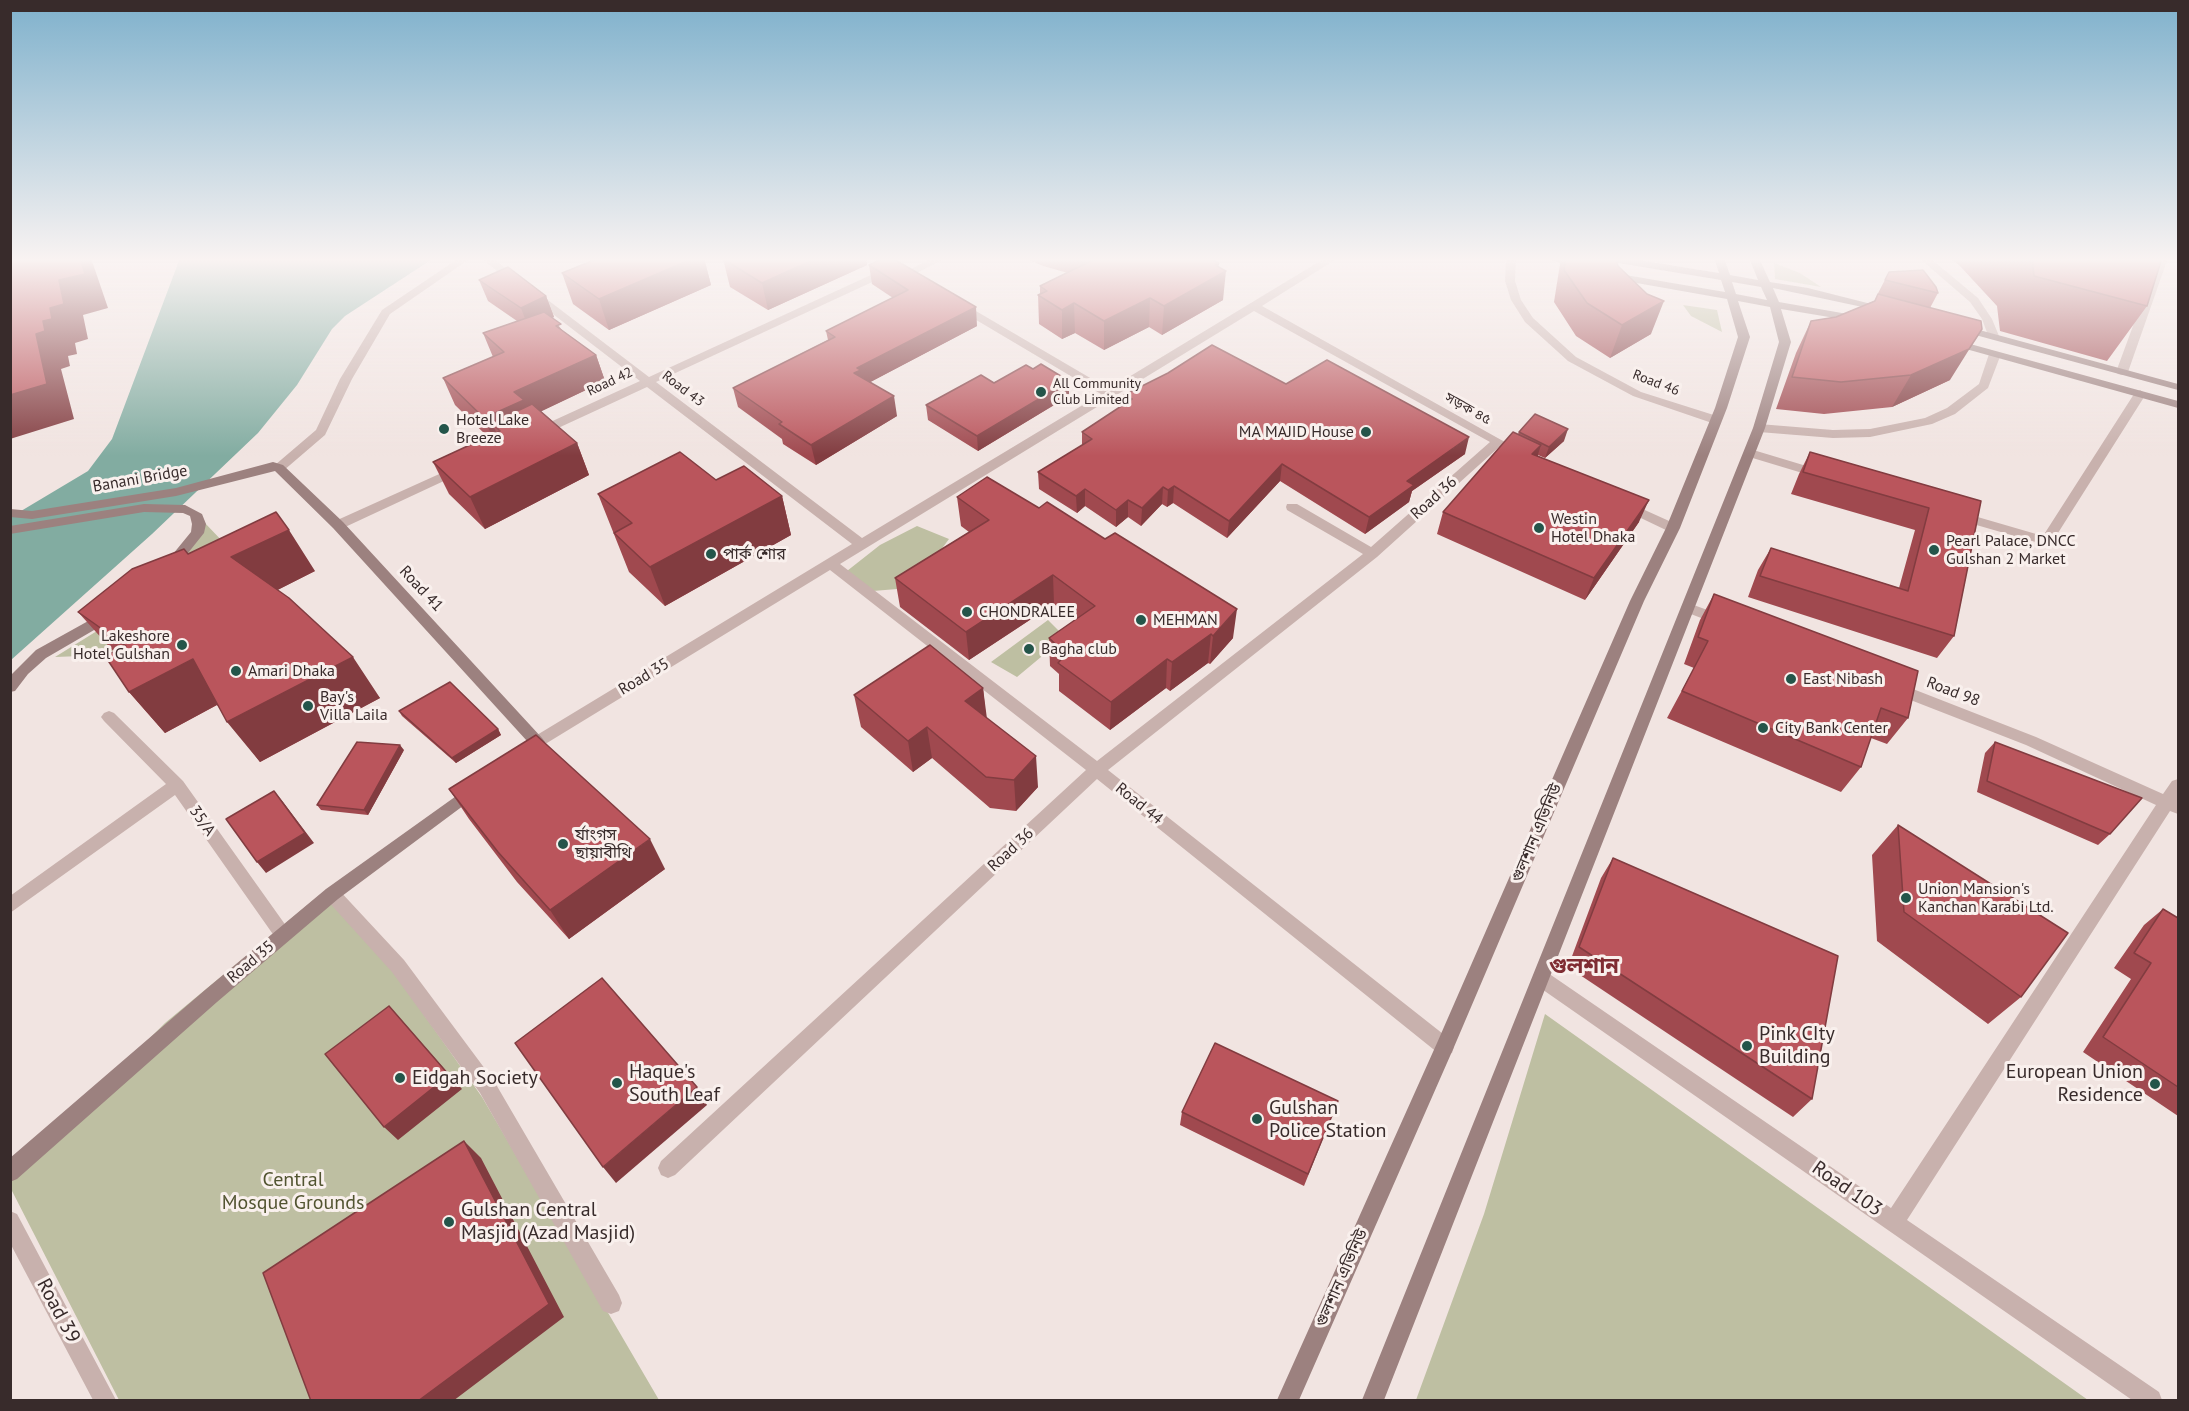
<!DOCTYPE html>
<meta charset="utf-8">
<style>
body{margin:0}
#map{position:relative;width:2189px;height:1411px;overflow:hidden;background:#f1e4e1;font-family:"PT Sans",sans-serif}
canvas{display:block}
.frame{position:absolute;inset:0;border:12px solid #382b2b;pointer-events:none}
</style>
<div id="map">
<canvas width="2189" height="1411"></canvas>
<div class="frame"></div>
</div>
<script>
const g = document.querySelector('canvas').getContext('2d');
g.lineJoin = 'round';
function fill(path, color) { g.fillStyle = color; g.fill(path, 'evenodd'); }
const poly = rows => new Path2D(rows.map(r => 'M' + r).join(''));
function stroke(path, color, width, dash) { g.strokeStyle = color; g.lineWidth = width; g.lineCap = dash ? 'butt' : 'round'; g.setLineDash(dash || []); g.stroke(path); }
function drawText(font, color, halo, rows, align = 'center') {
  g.font = font + ' "PT Sans","Noto Sans Bengali",sans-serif'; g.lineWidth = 6; g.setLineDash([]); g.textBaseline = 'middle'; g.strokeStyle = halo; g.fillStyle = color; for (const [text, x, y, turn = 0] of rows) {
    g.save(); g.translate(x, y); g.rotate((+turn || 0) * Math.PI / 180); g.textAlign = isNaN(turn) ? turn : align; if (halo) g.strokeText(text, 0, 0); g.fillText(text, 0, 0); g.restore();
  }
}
fill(poly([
 [1774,263,1800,273,1821,287,1775,279],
 [1683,305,1717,310,1722,332,1691,316],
 [204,522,246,566,155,616,107,655,55,657,105,626],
 [917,526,949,539,923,574,897,589,873,591,847,571,880,545],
 [1048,620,1065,637,1017,677,991,662],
 [322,893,394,972,482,1097,659,1400,119,1400,11,1189,11,1177,165,1023],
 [1545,1014,2088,1400,1416,1400,1484,1214]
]), '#bebfa2');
fill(poly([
 [180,258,434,258,345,316,332,329,297,385,258,433,152,534,11,660,11,517,88,471,112,439]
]), '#82aca1');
fill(poly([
 [459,258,471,258,390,314,352,379,325,435,283,471,275,471,275,465,316,430,340,379,382,310,459,258],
 [481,258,493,258,522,282,513,284,481,258],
 [932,258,946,258,911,276,902,274,932,258],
 [1325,258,1338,258,1262,306,1512,446,1506,450,1499,447,1377,557,1108,770,1452,1041,1454,1047,1452,1053,1445,1056,1438,1053,1097,779,675,1175,668,1178,661,1175,658,1168,661,1161,1086,770,830,570,542,746,532,746,529,742,532,738,852,544,647,387,543,435,535,435,535,429,640,381,532,298,532,294,540,294,649,377,886,268,894,268,894,272,656,382,862,538,1101,394,956,308,956,304,964,304,1109,389,1325,258],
 [1254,311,1490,442,1371,547,1297,504,1287,504,1286,507,1287,510,1363,554,1097,761,840,564,1254,311],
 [1506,258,1516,258,1515,281,1521,300,1533,318,1576,357,1641,392,1720,417,1720,423,1712,423,1633,396,1568,361,1525,322,1511,300,1505,281,1506,258],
 [1919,258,1930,258,1978,298,1992,319,1999,336,1997,338,1989,338,1982,319,1970,302,1919,258],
 [2158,258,2168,258,2128,372,2122,375,2118,374,2116,372,2158,258],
 [1995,351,2001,354,1988,388,1955,414,1932,424,1870,437,1833,438,1759,432,1753,428,1759,424,1833,430,1870,429,1925,418,1947,408,1979,384,1989,354,1995,351],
 [2140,390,2146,394,2051,544,2046,545,1952,518,1951,515,1952,512,1957,511,2043,536,2134,394,2140,390],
 [1750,449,1823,471,1825,474,1819,478,1746,456,1744,453,1750,449],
 [457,466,461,467,461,473,343,528,338,529,331,525,333,522,457,466],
 [1627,502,1678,525,1680,528,1673,532,1668,531,1622,509,1621,506,1627,502],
 [1688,603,1727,617,1729,621,1722,626,1683,611,1681,608,1683,605,1688,603],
 [1895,682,2036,737,2163,794,2172,781,2178,779,2178,814,2170,811,1907,1220,2159,1392,2162,1400,2132,1400,1536,985,1533,979,1536,973,1542,971,1548,973,1891,1208,2156,805,2026,745,1890,692,1888,688,1890,684,1895,682],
 [109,711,114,713,183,781,289,930,292,935,289,940,283,943,277,940,175,795,10,913,10,896,166,784,104,721,101,717,104,713,109,711],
 [332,887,338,889,404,960,494,1081,619,1295,622,1303,619,1311,611,1314,603,1311,480,1093,392,972,326,899,323,894,326,889,332,887],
 [10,1211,17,1214,116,1400,93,1400,10,1243,10,1211]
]), '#c8b1ad');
fill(poly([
 [1545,258,1561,258,1584,267,1579,270,1545,258],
 [1601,258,1626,258,1719,273,1714,258,1724,258,1730,275,1758,280,1749,258,1759,258,1770,282,1808,288,1891,309,1886,312,1773,288,1779,302,1859,316,1864,319,1859,322,1781,309,1791,342,1765,428,1384,1400,1362,1400,1753,428,1779,342,1770,307,1738,301,1750,337,1727,408,1680,528,1644,601,1454,1047,1299,1400,1277,1400,1437,1043,1630,601,1666,528,1715,408,1738,337,1727,299,1614,279,1609,276,1614,273,1725,292,1721,280,1606,261,1601,258],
 [1732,282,1761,287,1767,300,1736,294,1732,282],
 [1961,325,2178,384,2178,390,1957,330,1956,328,1961,325],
 [1952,339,2178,401,2178,408,1948,344,1946,342,1952,339],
 [273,462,283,465,343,522,542,738,545,742,542,746,531,754,521,754,518,750,527,741,333,528,275,471,176,496,32,519,10,517,10,509,32,511,176,488,273,462],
 [144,504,185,505,202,514,206,524,204,533,176,568,171,570,164,565,191,532,192,524,190,516,183,513,144,512,10,534,10,526,144,504],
 [108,610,115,615,113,619,46,658,28,674,15,691,10,692,10,676,36,650,108,610],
 [473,784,479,786,481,790,479,794,338,899,217,1002,17,1179,10,1182,10,1158,205,990,326,889,473,784]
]), '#9c817f');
fill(poly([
 [599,258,704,258,711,285,609,330,573,304,562,273],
 [725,258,866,258,867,265,768,310,730,287,723,259],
 [1025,258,1209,258,1219,263,1218,267,1223,300,1162,335,1149,327,1104,350,1075,333,1062,339,1039,324,1038,295,1040,294,1040,286,1068,273,1043,266],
 [1562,258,1616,258,1618,266,1651,334,1610,358,1576,336,1554,302,1560,264],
 [1949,258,2162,258,2147,306,2107,361,2000,331,1997,306,1959,265],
 [869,265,977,326,870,382,897,416,816,465,783,444,782,439,738,407,733,388,828,340,826,331,893,298,872,284],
 [1889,272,1938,293,1930,308,1950,380,1892,407,1824,414,1776,409,1796,353,1811,321,1836,317,1874,301],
 [479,280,546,296,554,317,552,318,563,331,596,355,605,381,541,411,577,443,589,475,485,529,449,494,433,462,488,437,455,405,443,378,493,357,483,333,517,321,488,301],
 [1033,369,1069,396,978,451,928,420,926,405],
 [1286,384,1465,454,1412,491,1409,502,1365,534,1280,481,1227,538,1173,503,1167,507,1162,504,1141,526,1128,517,1116,527,1085,506,1077,513,1039,489,1038,472,1082,445,1082,432,1124,404,1124,395],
 [1519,432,1564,441,1545,458,1538,455,1538,456,1639,522,1585,600,1437,534,1443,512,1518,434],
 [1810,452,1981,501,1954,636,1937,658,1748,597,1758,570,1771,548,1899,588,1915,530,1791,494,1799,474],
 [598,494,782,496,791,535,665,606,629,572],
 [957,497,1233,638,1210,664,1208,663,1170,691,1166,688,1110,730,1059,691,1059,674,1050,666,1049,638,1075,620,1054,604,969,660,900,607,895,578,969,532,961,526],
 [188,554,315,571,277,590,380,698,260,762,217,705,165,733,129,692,114,652,78,612],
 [1714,594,1908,718,1887,744,1871,738,1861,767,1841,792,1667,718,1694,668,1684,664,1700,620],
 [983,688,986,718,1038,787,1016,811,990,808,932,758,913,772,861,727,854,695],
 [399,711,498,729,501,735,456,763,402,716],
 [1995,742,2110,834,2098,845,1977,792,1985,753],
 [404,750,368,815,321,810,317,805],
 [449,789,665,869,569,939,517,882,469,819],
 [1898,825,2021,997,1988,1024,1877,941,1872,855],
 [1613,858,1812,1099,1793,1117,1568,967,1601,878],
 [2163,909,2178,918,2178,1116,2083,1052,2131,979,2114,968,2144,925],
 [1338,1101,1304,1186,1180,1125,1182,1112]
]), '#a0494f');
fill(poly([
 [80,258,91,258,108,308,83,315,88,339,75,343,77,354,68,356,70,366,61,369,74,419,10,439,10,395,36,334,50,308,59,280],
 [694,258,704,258,711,285,609,330,599,299],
 [817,258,866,258,867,265,768,310,762,283],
 [1219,263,1217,275,1226,271,1223,300,1162,335,1164,306],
 [546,296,554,317,529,329,521,308],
 [1150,298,1149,327,1104,350,1104,321],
 [1664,301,1651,334,1610,358,1622,325],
 [1074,303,1075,333,1062,339,1062,310],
 [976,307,977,326,863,386,854,373,857,368],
 [1982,329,1950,380,1892,407,1911,375],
 [596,355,605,381,500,431,492,423,501,443,496,445,484,418,514,392],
 [1069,381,1069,396,978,451,977,436],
 [894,396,897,416,816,465,811,445],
 [1568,429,1564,441,1545,458,1549,447],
 [1469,437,1465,454,1412,491,1409,502,1365,534,1369,517,1407,481],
 [577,443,589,475,485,529,470,497],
 [1541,445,1534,467,1532,454],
 [1282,464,1280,481,1227,538,1229,521],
 [1174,486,1173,503,1167,507,1168,490],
 [1163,487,1162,504,1141,526,1142,508],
 [1085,489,1085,506,1077,513,1076,496],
 [782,496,791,535,665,606,650,567],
 [1128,500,1128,517,1116,527,1116,510],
 [1649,500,1639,522,1585,600,1594,578],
 [289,530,315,571,260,599,231,557],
 [1053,575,1054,604,969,660,966,632],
 [1237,609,1233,638,1210,664,1213,636],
 [1211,634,1208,663,1170,691,1172,662],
 [353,657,380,698,260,762,227,722],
 [193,659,226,700,165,733,129,692],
 [1167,659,1166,688,1110,730,1111,702],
 [983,688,987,719,965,701],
 [927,727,932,758,913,772,908,741],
 [498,729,501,735,456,763,452,758],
 [400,745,404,750,368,815,364,810],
 [1036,756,1038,787,1016,811,1014,780],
 [274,791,283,802,314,843,266,873,257,862],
 [650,839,665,869,569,939,550,910],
 [389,1006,462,1089,398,1140,384,1127],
 [697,1087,707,1105,616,1183,603,1167],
 [464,1141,481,1158,564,1317,453,1401,418,1401]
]), '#823c40');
const building = poly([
 [10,258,80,258,85,274,59,280,64,304,50,308,52,319,43,321,45,331,36,334,47,384,10,395,10,258],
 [599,258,694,258,599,299,562,273,599,258],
 [725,258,817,258,762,283,723,259,725,258],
 [884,258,892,258,976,307,857,368,861,370,854,373,894,396,811,445,779,424,782,422,733,388,835,337,826,331,908,290,869,265,884,258],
 [1069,258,1097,258,1087,263,1069,258],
 [1097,258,1209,258,1219,263,1215,265,1226,271,1164,306,1150,298,1104,321,1074,303,1062,310,1038,295,1047,291,1040,286,1097,258],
 [1566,258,1616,258,1618,266,1647,294,1664,301,1622,325,1587,303,1564,270,1566,258],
 [2032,258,2162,258,2147,306,2034,276,2032,258],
 [508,267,546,296,521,308,479,280,508,267],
 [1923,270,1936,287,1938,293,1885,280,1889,272,1923,270],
 [1878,294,1981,321,1982,329,1969,349,1911,375,1841,382,1792,377,1811,321,1836,317,1875,301,1878,294],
 [544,312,561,324,556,326,596,355,514,392,524,400,484,418,443,378,504,352,483,333,544,312],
 [1212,345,1286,384,1327,360,1469,437,1407,481,1414,485,1369,517,1282,464,1229,521,1174,486,1168,490,1163,487,1142,508,1128,500,1116,510,1085,489,1076,496,1038,472,1092,439,1082,432,1132,399,1124,395,1168,373,1212,345],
 [1041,364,1069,381,977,436,926,405,981,375,994,383,1026,365,1033,369,1041,364],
 [532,404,577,443,470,497,433,462,500,431,492,423,532,404],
 [1535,414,1568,429,1549,447,1519,432,1535,414],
 [1513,432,1541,445,1532,454,1649,500,1594,578,1443,512,1513,432],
 [680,452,716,480,744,466,782,496,650,567,614,533,632,523,598,494,680,452],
 [1810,452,1981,501,1954,636,1760,576,1771,548,1908,591,1929,508,1803,472,1810,452],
 [987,477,1039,508,1047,502,1105,539,1115,533,1237,609,1213,636,1211,634,1172,662,1167,659,1111,702,1058,663,1066,654,1049,638,1095,606,1053,575,966,632,895,578,989,520,957,497,987,477],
 [276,512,289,530,231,557,289,598,353,657,227,722,193,659,129,692,105,656,126,646,78,612,132,569,184,549,188,554,276,512],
 [1714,594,1918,671,1908,718,1881,708,1861,767,1682,691,1708,641,1698,637,1714,594],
 [930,645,983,688,965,701,1036,756,1014,780,986,777,927,727,908,741,854,695,930,645],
 [450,682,498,729,452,758,399,711,450,682],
 [536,735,650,839,550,910,498,852,449,789,536,735],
 [357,742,400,745,364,810,317,805,357,742],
 [1995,742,2142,798,2110,834,1987,781,1995,742],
 [274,791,305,833,257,862,226,819,274,791],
 [1898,825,2068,933,2021,997,1904,912,1898,825],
 [1613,858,1838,956,1812,1099,1579,947,1613,858],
 [2163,909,2178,918,2178,1087,2103,1037,2151,963,2134,953,2163,909],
 [602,978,697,1087,603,1167,515,1043,602,978],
 [389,1006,449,1075,384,1127,325,1054,389,1006],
 [1215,1043,1338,1101,1308,1174,1182,1112,1215,1043],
 [464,1141,549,1304,418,1401,311,1401,263,1273,464,1141]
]);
fill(building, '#ba555c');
stroke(building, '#823c40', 1.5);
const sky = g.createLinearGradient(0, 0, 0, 456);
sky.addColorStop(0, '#7fb1cc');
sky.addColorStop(0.57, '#f9f3f2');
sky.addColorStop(1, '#f9f3f200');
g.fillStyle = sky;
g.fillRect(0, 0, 2189, 456);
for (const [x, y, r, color] of [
 [1041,392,6,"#24554a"],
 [444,429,6,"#24554a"],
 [1366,432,6,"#24554a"],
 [1539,528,6,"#24554a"],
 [1934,550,6,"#24554a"],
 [711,554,6,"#24554a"],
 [967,612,6,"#24554a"],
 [1141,620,6,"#24554a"],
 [182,645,6,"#24554a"],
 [1029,649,6,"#24554a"],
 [236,671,6,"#24554a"],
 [1791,679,6,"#24554a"],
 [308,706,6,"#24554a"],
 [1763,728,6,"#24554a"],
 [563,844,6,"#24554a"],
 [1906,898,6,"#24554a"],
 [1747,1046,6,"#24554a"],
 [400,1078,6,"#24554a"],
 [617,1083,6,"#24554a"],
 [2155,1084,6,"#24554a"],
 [1257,1119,6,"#24554a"],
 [449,1222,6,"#24554a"]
]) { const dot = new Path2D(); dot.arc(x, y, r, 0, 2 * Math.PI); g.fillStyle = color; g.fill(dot); stroke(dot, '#f9f0ed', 2); }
drawText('14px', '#382b2b', '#f9f0ed', [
 ["Road 42",610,382,-25],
 ["Road 46",1656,383,21],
 ["Road 43",683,389,37],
 ["সড়ক ৪৫",1468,409,29]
]);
drawText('14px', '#382b2b', '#f9f0ed', [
 ["All Community",1053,384],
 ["Club Limited",1053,400]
], 'left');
drawText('16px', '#382b2b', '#f9f0ed', [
 ["Hotel Lake",456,420],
 ["Breeze",456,438],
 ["MA MAJID House",1354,432,"right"],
 ["Westin",1551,519],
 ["Hotel Dhaka",1551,537],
 ["Pearl Palace, DNCC",1946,541],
 ["Gulshan 2 Market",1946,559],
 ["পার্ক শোর",723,554],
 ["CHONDRALEE",979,612],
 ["MEHMAN",1153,620],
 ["Lakeshore",170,636,"right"],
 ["Hotel Gulshan",170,654,"right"],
 ["Bagha club",1041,649],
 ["Amari Dhaka",248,671],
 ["East Nibash",1803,679],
 ["Bay's",320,697],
 ["Villa Laila",320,715],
 ["City Bank Center",1775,728],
 ["র্যাংগস",575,835],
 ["ছায়াবীথি",575,853],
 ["Union Mansion's",1918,889],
 ["Kanchan Karabi Ltd.",1918,907]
], 'left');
drawText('16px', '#382b2b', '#f9f0ed', [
 ["Banani Bridge",140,479,-10],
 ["Road 36",1434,498,-42],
 ["Road 41",421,589,47],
 ["Road 35",644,677,-31],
 ["Road 98",1953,692,21],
 ["Road 44",1139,804,39],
 ["35/A",202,821,55],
 ["গুলশান এভিনিউ",1537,833,-67],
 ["Road 36",1011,850,-43],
 ["Road 35",251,962,-40],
 ["গুলশান এভিনিউ",1342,1278,-66]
]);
drawText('20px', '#382b2b', '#f9f0ed', [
 ["Pink CIty",1759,1034],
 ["Building",1759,1057],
 ["Haque's",629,1072],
 ["South Leaf",629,1095],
 ["European Union",2143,1072,"right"],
 ["Residence",2143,1095,"right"],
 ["Eidgah Society",412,1078],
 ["Gulshan",1269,1108],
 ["Police Station",1269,1131],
 ["Gulshan Central",461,1210],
 ["Masjid (Azad Masjid)",461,1233]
], 'left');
drawText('20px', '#525431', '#f9f0ed', [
 ["Central",293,1180],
 ["Mosque Grounds",293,1203]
]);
drawText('20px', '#382b2b', '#f9f0ed', [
 ["Road 103",1847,1189,35],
 ["Road 39",58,1311,62]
]);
drawText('bold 22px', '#7f2c32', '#f9f0ed', [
 ["গুলশান",1584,967]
]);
</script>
